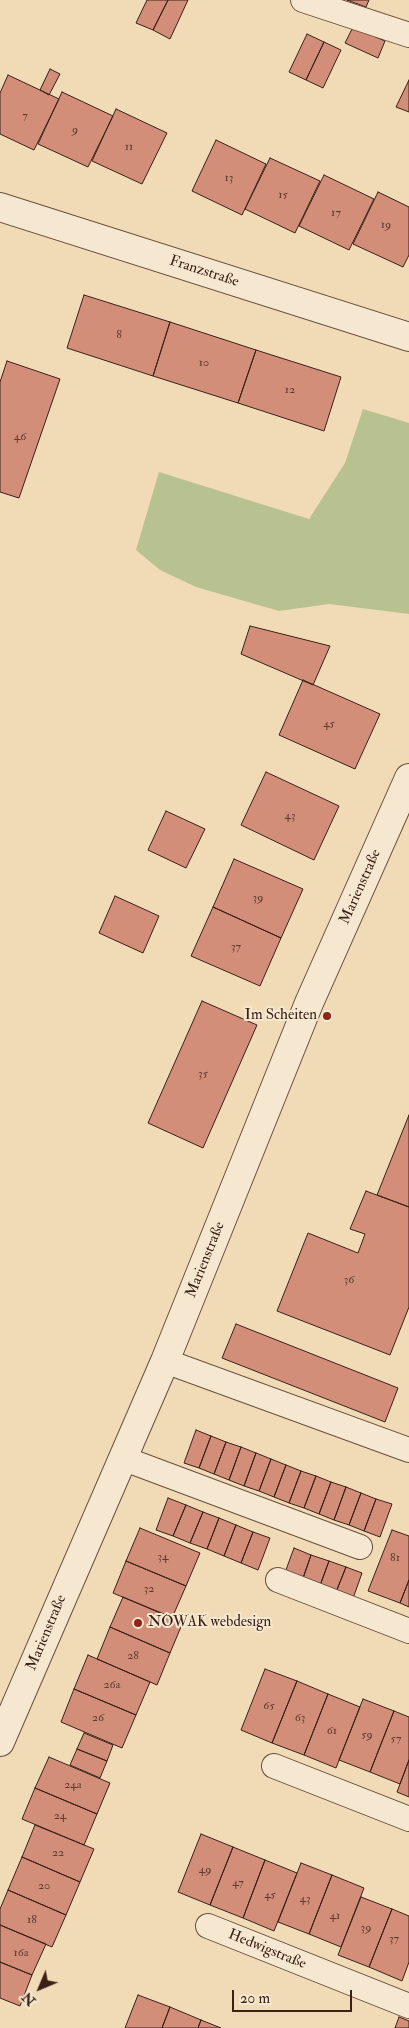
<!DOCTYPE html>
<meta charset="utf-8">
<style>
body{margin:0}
#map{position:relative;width:409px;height:2028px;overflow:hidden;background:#f1dbb6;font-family:"IM FELL Double Pica",serif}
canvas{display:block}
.north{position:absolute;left:15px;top:1963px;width:50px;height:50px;-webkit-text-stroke:4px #f6e8d0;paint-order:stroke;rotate:225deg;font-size:14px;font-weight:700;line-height:20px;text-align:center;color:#3a2016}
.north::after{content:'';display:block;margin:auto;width:18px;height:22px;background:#3a2016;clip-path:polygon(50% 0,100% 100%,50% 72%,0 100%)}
.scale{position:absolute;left:232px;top:1990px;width:120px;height:22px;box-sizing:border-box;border:2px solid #3a2016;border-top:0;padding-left:6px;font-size:15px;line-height:18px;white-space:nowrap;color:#3a2016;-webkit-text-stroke:4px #f6e8d0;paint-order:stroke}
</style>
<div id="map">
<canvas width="409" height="2028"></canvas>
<div class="north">N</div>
<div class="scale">20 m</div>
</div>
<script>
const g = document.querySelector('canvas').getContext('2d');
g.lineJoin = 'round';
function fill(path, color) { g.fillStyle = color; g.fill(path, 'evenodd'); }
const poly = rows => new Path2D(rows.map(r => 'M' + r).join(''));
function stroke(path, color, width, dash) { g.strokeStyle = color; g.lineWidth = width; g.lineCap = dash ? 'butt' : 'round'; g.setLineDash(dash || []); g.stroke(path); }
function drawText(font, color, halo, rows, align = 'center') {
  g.font = font + ' "IM FELL Double Pica",serif'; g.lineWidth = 4; g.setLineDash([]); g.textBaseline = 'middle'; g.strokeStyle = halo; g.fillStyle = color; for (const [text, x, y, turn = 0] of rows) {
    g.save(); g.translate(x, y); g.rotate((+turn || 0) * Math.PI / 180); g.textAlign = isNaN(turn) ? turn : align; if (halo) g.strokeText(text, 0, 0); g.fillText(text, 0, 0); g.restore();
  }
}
fill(poly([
 [363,409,409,423,409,614,329,604,279,611,196,587,160,570,136,550,159,472,309,519,345,463]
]), '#b8c190');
const building = poly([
 [147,0,168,0,153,30,136,23,147,0],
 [168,0,188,0,170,39,153,30,168,0],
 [347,0,369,0,366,7,347,0],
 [353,27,385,41,378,58,345,43,353,27],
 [307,34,324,42,306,80,289,72,307,34],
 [324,42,341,50,323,88,306,80,324,42],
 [50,69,60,74,49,95,40,90,50,69],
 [8,75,59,99,34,150,0,134,0,93,8,75],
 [409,80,409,112,396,107,409,80],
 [62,92,113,116,88,167,38,144,62,92],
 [116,109,167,133,142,184,92,161,116,109],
 [216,140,266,164,242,215,192,191,216,140],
 [270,158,320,181,295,233,245,209,270,158],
 [324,175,374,199,349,250,299,226,324,175],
 [378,192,409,207,409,255,403,267,353,244,378,192],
 [84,295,170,322,153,376,67,348,84,295],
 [170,322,256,350,238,403,153,376,170,322],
 [256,350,341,377,324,431,238,403,256,350],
 [7,361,60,379,19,498,0,492,0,382,7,361],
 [250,626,330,646,313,685,241,654,250,626],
 [303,680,380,714,355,769,279,735,303,680],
 [266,772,339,806,314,860,241,825,266,772],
 [166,811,205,829,186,868,148,850,166,811],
 [234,859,303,889,281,938,213,907,234,859],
 [115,896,159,916,143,953,99,933,115,896],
 [213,907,281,938,260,986,191,956,213,907],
 [202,1001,257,1025,203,1148,148,1123,202,1001],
 [409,1115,409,1207,377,1195,409,1115],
 [366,1191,409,1207,409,1307,390,1355,277,1311,308,1233,358,1253,365,1234,350,1229,366,1191],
 [236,1324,398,1388,385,1422,222,1358,236,1324],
 [196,1430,211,1436,199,1468,184,1463,196,1430],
 [211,1436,226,1442,214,1474,199,1468,211,1436],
 [226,1442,241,1447,229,1480,214,1474,226,1442],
 [241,1447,256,1453,244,1486,229,1480,241,1447],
 [256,1453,271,1459,259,1491,244,1486,256,1453],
 [271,1459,286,1465,274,1497,259,1491,271,1459],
 [286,1465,301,1471,289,1503,274,1497,286,1465],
 [301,1471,316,1476,304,1508,289,1503,301,1471],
 [316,1476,331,1482,319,1514,304,1508,316,1476],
 [331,1482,346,1487,334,1520,319,1514,331,1482],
 [346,1487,361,1493,349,1525,334,1520,346,1487],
 [361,1493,376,1499,364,1531,349,1525,361,1493],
 [168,1498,186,1505,173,1536,156,1530,168,1498],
 [376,1499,392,1504,380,1537,364,1531,376,1499],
 [186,1505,203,1512,190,1543,173,1536,186,1505],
 [203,1512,219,1518,207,1549,190,1543,203,1512],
 [219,1518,236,1525,224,1556,207,1549,219,1518],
 [236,1525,253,1532,241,1563,224,1556,236,1525],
 [140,1528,200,1553,186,1586,126,1561,140,1528],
 [392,1530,409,1536,409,1580,400,1603,368,1591,392,1530],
 [253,1532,270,1538,258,1570,241,1563,253,1532],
 [294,1548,311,1555,301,1584,283,1578,294,1548],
 [311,1555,329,1561,318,1591,301,1584,311,1555],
 [126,1561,186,1586,172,1618,113,1593,126,1561],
 [329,1561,346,1567,334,1597,318,1591,329,1561],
 [346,1567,362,1573,351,1604,334,1597,346,1567],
 [409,1580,409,1607,400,1603,409,1580],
 [123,1597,183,1622,170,1653,110,1627,123,1597],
 [110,1627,170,1653,157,1685,97,1659,110,1627],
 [88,1655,150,1682,136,1715,74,1689,88,1655],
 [265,1669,297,1681,272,1743,241,1730,265,1669],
 [297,1681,328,1694,304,1755,272,1743,297,1681],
 [74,1689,136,1715,122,1748,61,1722,74,1689],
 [328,1694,360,1707,336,1768,304,1755,328,1694],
 [363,1699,394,1711,370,1772,339,1760,363,1699],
 [394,1711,409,1717,409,1760,400,1784,370,1772,394,1711],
 [84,1733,113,1745,107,1761,77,1749,84,1733],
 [77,1749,107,1761,100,1778,70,1765,77,1749],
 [49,1757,110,1783,97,1814,35,1788,49,1757],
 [409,1760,409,1797,397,1792,409,1760],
 [35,1788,97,1814,84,1845,22,1819,35,1788],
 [35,1825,94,1849,80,1882,22,1857,35,1825],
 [201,1834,233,1847,210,1905,178,1892,201,1834],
 [233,1847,265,1860,243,1918,210,1905,233,1847],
 [22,1857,80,1882,66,1915,8,1890,22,1857],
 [265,1860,297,1873,274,1931,243,1918,265,1860],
 [301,1863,332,1875,309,1934,278,1922,301,1863],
 [332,1875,364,1888,341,1947,309,1934,332,1875],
 [8,1890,66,1915,52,1947,0,1925,0,1909,8,1890],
 [361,1897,392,1909,369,1967,338,1955,361,1897],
 [392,1909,409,1916,409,1962,402,1981,369,1967,392,1909],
 [0,1925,46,1944,32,1975,0,1962,0,1925],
 [0,1962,32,1975,20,2006,0,1998,0,1962],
 [138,1995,170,2007,162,2028,125,2028,138,1995],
 [170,2007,201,2020,198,2028,162,2028,170,2007],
 [399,2017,409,2021,409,2028,395,2028,399,2017],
 [201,2020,221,2028,198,2028,201,2020]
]);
fill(building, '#d28e79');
stroke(building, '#3a2016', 1);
const service = poly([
 [303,0,409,35],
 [165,1361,409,1450],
 [122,1458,360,1547],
 [278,1580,409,1631],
 [274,1766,409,1819],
 [208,1926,409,2006]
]);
const minor = poly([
 [0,207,409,337],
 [0,1742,165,1361,309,1003,409,778]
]);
stroke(service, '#684f3e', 26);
stroke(minor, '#684f3e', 30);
stroke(service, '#f6e8d0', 24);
stroke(minor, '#f6e8d0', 28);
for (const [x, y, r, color] of [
 [327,1016,5,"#8f2418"],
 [138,1623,5,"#8f2418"]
]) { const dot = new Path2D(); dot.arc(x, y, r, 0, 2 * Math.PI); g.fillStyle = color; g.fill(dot); stroke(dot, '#f6e8d0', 2); }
drawText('12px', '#603c2f', null, [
 ["7",25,116],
 ["9",75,130],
 ["11",129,147],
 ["13",229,178],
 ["15",283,195],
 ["17",336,213],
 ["19",386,225],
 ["8",119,335],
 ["10",204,363],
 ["12",290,390],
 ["46",20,437],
 ["45",329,724],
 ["43",290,816],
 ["39",258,898],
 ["37",236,947],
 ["35",203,1074],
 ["36",349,1280],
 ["34",163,1557],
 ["81",395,1558],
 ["32",149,1589],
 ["28",133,1656],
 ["26a",112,1685],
 ["65",269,1706],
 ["26",98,1718],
 ["63",300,1718],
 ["61",332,1731],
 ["59",367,1735],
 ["57",396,1739],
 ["24a",73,1785],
 ["24",60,1816],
 ["22",58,1853],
 ["49",205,1870],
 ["47",238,1883],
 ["20",44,1886],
 ["45",270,1895],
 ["43",305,1899],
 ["41",335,1916],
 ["18",32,1920],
 ["39",366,1928],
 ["37",394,1939],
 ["16a",21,1953]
]);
drawText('15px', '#3a2016', '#f6e8d0', [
 ["Franzstraße",204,272,18],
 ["Marienstraße",361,887,-66],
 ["Marienstraße",206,1260,-68],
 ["Marienstraße",47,1633,-67],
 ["Hedwigstraße",267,1950,22]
]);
drawText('15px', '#3a2016', '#f6e8d0', [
 ["Im Scheiten",317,1016],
 ["NOWAK webdesign",148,1623,"left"]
], 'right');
</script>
